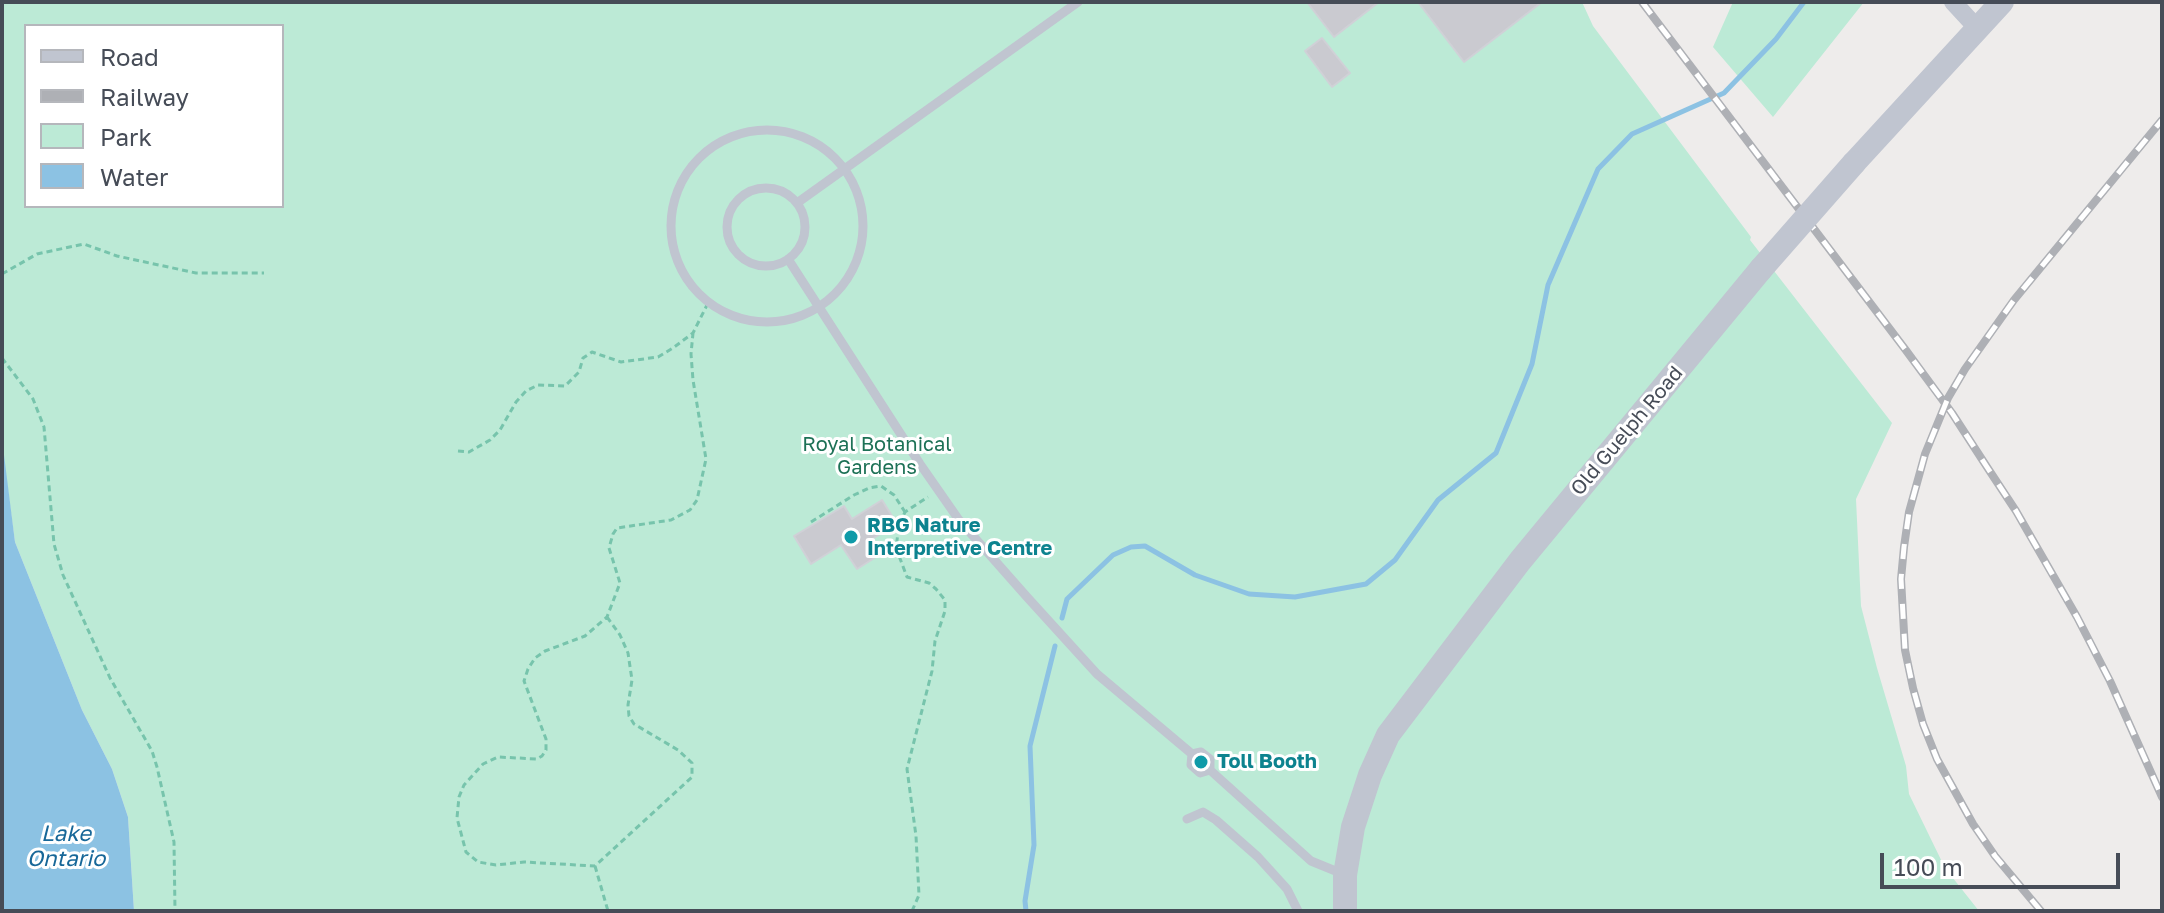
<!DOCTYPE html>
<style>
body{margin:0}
#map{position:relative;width:2164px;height:913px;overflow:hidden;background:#eeeceb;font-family:"Golos Text",sans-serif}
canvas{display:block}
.frame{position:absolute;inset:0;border:4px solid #464c57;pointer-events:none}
.legend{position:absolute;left:24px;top:24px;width:260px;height:184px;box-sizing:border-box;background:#fff;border:2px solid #b5b7bc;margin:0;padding:10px 14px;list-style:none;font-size:24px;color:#464c57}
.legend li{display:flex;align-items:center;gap:16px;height:40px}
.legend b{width:40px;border:2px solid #b5b7bc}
.scale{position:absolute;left:1880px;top:853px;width:240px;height:36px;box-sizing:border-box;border:4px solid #464c57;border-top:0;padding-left:10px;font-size:24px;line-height:28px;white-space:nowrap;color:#464c57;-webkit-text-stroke:6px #fff;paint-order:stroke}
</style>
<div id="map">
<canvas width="2164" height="913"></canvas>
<div class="frame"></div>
<ul class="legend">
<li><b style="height:10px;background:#c0c5d0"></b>Road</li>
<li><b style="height:10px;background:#aeb0b5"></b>Railway</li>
<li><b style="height:22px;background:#bcead6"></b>Park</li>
<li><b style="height:22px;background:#8cc2e3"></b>Water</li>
</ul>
<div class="scale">100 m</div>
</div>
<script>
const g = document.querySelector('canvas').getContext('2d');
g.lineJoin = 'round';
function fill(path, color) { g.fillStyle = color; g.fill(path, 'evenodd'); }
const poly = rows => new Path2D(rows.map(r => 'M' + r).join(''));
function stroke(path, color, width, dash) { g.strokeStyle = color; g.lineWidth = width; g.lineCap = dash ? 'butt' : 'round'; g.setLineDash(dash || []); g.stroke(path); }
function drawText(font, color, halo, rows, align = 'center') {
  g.font = font + ' "Golos Text",sans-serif'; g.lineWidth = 6; g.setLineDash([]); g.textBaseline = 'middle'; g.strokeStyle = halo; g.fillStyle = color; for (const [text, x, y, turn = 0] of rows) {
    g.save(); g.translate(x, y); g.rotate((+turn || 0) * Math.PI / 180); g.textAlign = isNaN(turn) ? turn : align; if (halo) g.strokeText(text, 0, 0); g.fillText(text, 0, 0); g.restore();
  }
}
fill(poly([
 [2,2,1582,2,1593,26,1751,237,1750,240,1892,423,1856,499,1861,606,1877,668,1906,766,1909,794,1945,868,1979,911,134,911,128,817,112,769,82,710,15,542,6,476,2,461],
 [26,26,282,26,282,206,26,206],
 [1733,2,1864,2,1773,117,1713,47]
]), '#bcead6');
fill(poly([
 [2,439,15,542,82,710,112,769,128,817,134,911,2,911]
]), '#8cc2e3');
stroke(poly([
 [1062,618,1067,599,1113,555,1131,547,1145,546,1195,575,1249,594,1295,597,1366,584,1395,560,1438,500,1496,453,1532,364,1548,285,1598,169,1632,134,1724,93,1776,39,1804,2],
 [1026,911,1025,901,1034,845,1030,746,1055,646]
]), '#8cc2e3', 5);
const building = poly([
 [1307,2,1379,2,1334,37,1307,2],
 [1418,2,1542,2,1464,62,1418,2],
 [1322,38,1350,73,1332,87,1305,51,1322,38],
 [882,500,897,524,867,542,876,557,857,569,841,545,811,564,794,536,844,506,852,519,882,500]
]);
fill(building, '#cacad0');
stroke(building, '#d0d1d7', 2);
stroke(poly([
 [2,274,37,254,84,244,117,256,196,273,264,273],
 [2,358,33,399,44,427,54,544,63,575,110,678,152,751,157,767,174,842,175,911],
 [458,451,469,452,490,440,500,430,516,402,526,391,538,385,565,386,579,372,583,358,592,352,621,362,658,357,673,348,693,333,708,303],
 [811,522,854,495,869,488,881,486,894,495,905,512],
 [607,617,620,635,628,653,632,680,628,705,629,716,634,724,678,750,692,763,692,777,595,866,524,862,496,865,478,862,466,852,457,818,459,797,464,785,483,764,498,757,537,759,542,756,546,750,546,739,524,681,528,669,535,658,545,651,585,636,607,617,620,583,609,548,613,534,617,528,671,520,690,510,697,500,706,459,693,380,691,354,693,333],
 [595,866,608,911],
 [912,911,919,895,916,836,907,769,932,671,935,641,945,611,945,600,936,589,929,583,907,577,896,548,899,525,905,512,928,497]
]), '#77c4ac', 3, [6, 4]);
stroke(poly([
 '671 226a96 96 0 1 1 192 0a96 96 0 1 1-192 0Z',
 '727 227a39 39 0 1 1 78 0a39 39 0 1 1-78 0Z',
 [797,203,1078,2],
 [788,259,920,464,959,520,1027,597,1097,674,1192,754,1201,752,1210,759,1210,770,1311,861,1343,874],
 [1192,754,1191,765,1200,773,1210,770],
 [1187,819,1203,812,1216,820,1258,857,1287,889,1298,911]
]), '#c0c5d0', 9);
stroke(poly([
 [1953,2,1977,28]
]), '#c0c5d0', 18);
stroke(poly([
 [1854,163,2002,2],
 [1345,911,1345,875,1353,827,1370,775,1388,735,1520,561,1761,269]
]), '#c0c5d0', 24);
const rail = poly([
 [1642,2,1905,349,1952,413,1987,467,2016,511,2077,617,2110,681,2162,797],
 [2041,911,1995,856,1973,824,1937,759,1923,724,1913,688,1905,650,1901,579,1904,547,1909,512,1925,454,1948,398,1965,369,2014,300,2162,120]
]);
stroke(rail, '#aeb0b5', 8);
stroke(rail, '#fff', 5, [15]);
stroke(poly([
 [1761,269,1854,163]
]), '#c0c5d0', 24);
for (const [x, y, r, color] of [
 [851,537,8,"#0f9aa8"],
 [1201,762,8,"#0f9aa8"]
]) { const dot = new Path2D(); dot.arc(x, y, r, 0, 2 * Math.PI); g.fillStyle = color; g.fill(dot); stroke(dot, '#fff', 3); }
drawText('20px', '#464c57', '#fff', [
 ["Old Guelph Road",1627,431,-50]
]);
drawText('20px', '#1d7156', '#fff', [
 ["Royal Botanical",877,445],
 ["Gardens",877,468]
]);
drawText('bold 20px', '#0d838f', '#fff', [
 ["RBG Nature",867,526],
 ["Interpretive Centre",867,549],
 ["Toll Booth",1217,762]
], 'left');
drawText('italic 22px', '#176798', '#fff', [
 ["Lake",66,834],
 ["Ontario",66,859]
]);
</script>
